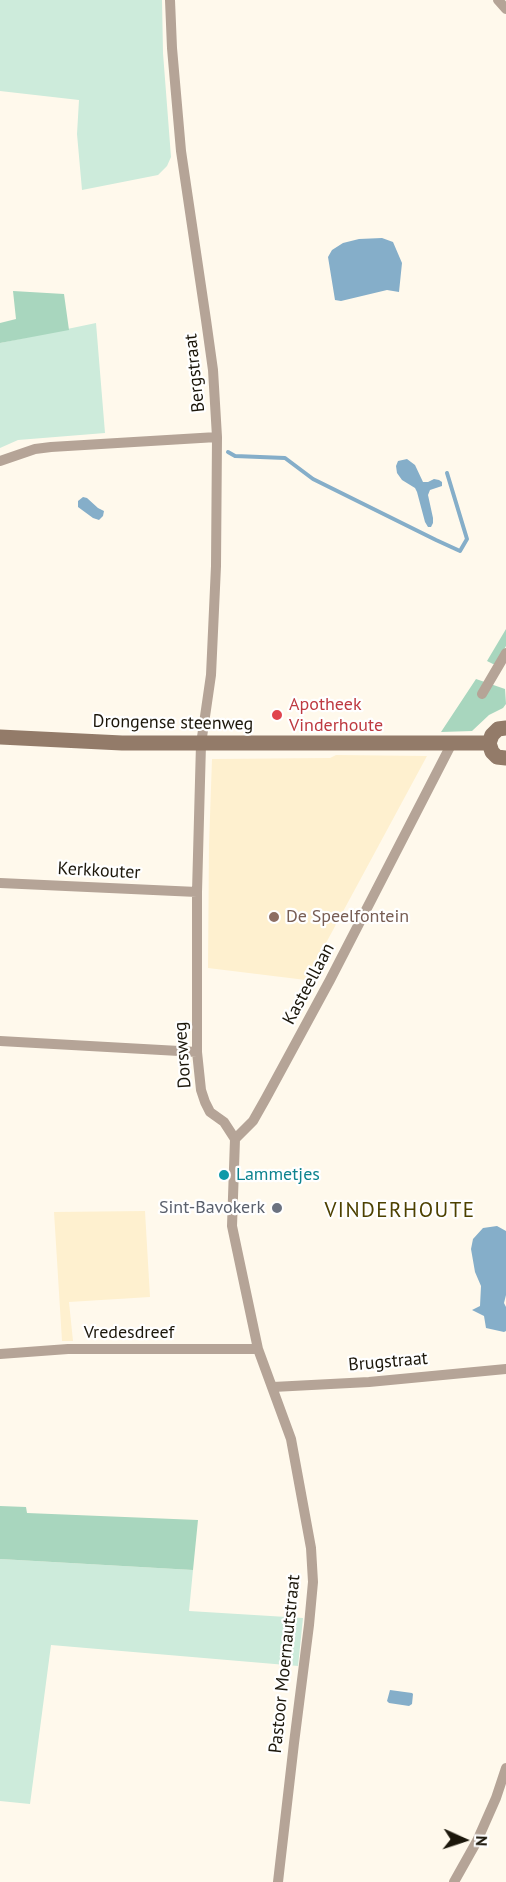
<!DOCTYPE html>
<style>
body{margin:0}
#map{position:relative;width:506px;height:1882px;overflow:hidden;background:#fff9ec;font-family:"PT Sans",sans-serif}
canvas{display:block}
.north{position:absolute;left:434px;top:1810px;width:60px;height:60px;-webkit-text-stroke:4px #fff;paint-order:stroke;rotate:93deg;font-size:16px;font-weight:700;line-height:24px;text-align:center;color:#1c170b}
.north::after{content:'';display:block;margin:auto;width:21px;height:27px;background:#1c170b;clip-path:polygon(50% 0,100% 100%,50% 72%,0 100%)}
</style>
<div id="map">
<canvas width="506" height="1882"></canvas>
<div class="north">N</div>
</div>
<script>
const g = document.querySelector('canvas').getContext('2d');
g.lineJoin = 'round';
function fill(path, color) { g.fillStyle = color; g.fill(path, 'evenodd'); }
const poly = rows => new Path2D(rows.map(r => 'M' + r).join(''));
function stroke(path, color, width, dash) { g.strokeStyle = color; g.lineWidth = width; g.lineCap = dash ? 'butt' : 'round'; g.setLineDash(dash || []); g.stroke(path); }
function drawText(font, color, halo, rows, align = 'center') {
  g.font = font + ' "PT Sans",sans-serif'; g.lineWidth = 4.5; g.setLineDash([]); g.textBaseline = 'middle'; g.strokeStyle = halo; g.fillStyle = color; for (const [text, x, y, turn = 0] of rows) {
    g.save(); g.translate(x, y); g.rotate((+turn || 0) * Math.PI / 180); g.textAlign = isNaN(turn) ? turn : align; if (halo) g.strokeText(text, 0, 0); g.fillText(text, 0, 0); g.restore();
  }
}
fill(poly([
 [336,755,427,756,306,980,208,968,209,845,212,759,330,758],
 [145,1211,150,1297,69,1302,73,1341,62,1341,54,1212]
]), '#fef0cf');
fill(poly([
 [0,0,162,0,163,53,171,157,167,166,158,175,82,190,77,134,79,100,0,91],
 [96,323,105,433,18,440,0,448,0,343],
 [0,1559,193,1570,189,1611,303,1618,298,1666,51,1645,30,1804,0,1801]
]), '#cdebdb');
fill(poly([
 [13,291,64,294,69,330,0,343,0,323,16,319],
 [506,629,506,646,496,664,493,664,487,661],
 [476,679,505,689,506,704,503,708,489,715,472,731,441,732],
 [0,1506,26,1507,27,1513,198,1520,193,1570,0,1559]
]), '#a8d6be');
fill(poly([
 [382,238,393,242,402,263,399,292,387,290,341,301,335,300,328,257,332,250,343,243,359,239],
 [407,459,415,465,423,482,428,482,434,479,439,480,442,482,442,486,430,490,428,495,433,518,433,523,431,527,428,527,425,522,417,492,415,488,402,480,397,473,396,466,398,461],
 [83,497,87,498,98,508,104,511,103,516,99,520,93,518,78,507,78,501],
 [497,1226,506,1231,506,1295,504,1303,506,1307,506,1331,504,1332,486,1328,484,1316,472,1310,480,1306,481,1286,475,1272,471,1249,473,1239,483,1228],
 [390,1690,412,1693,413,1694,412,1704,409,1706,389,1703,387,1701]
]), '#85aec9');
stroke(poly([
 [228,452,235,456,285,458,313,479,436,540,460,551,467,539,447,473]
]), '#85aec9', 4);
stroke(poly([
 [170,0,172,48,181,151,206,320,213,370,217,437,216,566,211,675,201,744,197,892,197,1052,201,1090,205,1102,210,1112,224,1122,235,1139,232,1226,258,1349,291,1439,311,1548,313,1582,309,1625,294,1743,278,1882],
 [498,0,506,9],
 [0,461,35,449,51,447,217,437],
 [482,694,506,653],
 [0,883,197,892],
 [0,1041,197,1052],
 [235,1139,253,1121,266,1098,330,980,452,743],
 [0,1354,68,1349,258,1349],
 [273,1387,369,1382,506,1369],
 [454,1882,477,1841,496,1798,506,1768]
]), '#b5a497', 10);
stroke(poly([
 [506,728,498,729,492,735,489,743,492,752,497,757,506,758],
 [0,737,122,743,489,743]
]), '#937b69', 15);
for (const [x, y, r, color] of [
 [277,715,6,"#e0444e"],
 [274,917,6,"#8d6e63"],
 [224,1175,6,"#0f9aa8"],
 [277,1208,6,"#6b7280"]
]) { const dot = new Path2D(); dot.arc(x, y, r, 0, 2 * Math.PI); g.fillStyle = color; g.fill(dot); stroke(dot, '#fff', 2); }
drawText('18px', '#1c170b', '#fff', [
 ["Bergstraat",195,373,-96],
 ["Drongense steenweg",173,723,1],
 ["Kerkkouter",99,871,3],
 ["Kasteellaan",309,984,-62],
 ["Dorsweg",183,1055,-94],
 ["Vredesdreef",129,1333],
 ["Brugstraat",388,1362,-5],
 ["Pastoor Moernautstraat",285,1664,-84]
]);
drawText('18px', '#be3a42', '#fff', [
 ["Apotheek",289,705],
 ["Vinderhoute",289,726]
], 'left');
drawText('18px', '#785e54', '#fff', [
 ["De Speelfontein",286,917]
], 'left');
drawText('18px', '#0d838f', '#fff', [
 ["Lammetjes",236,1175]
], 'left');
drawText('18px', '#5b616d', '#fff', [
 ["Sint-Bavokerk",265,1208]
], 'right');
g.letterSpacing = '1.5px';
drawText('21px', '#4d4100', '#fff', [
 ["VINDERHOUTE",400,1211]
]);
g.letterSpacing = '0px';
</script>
